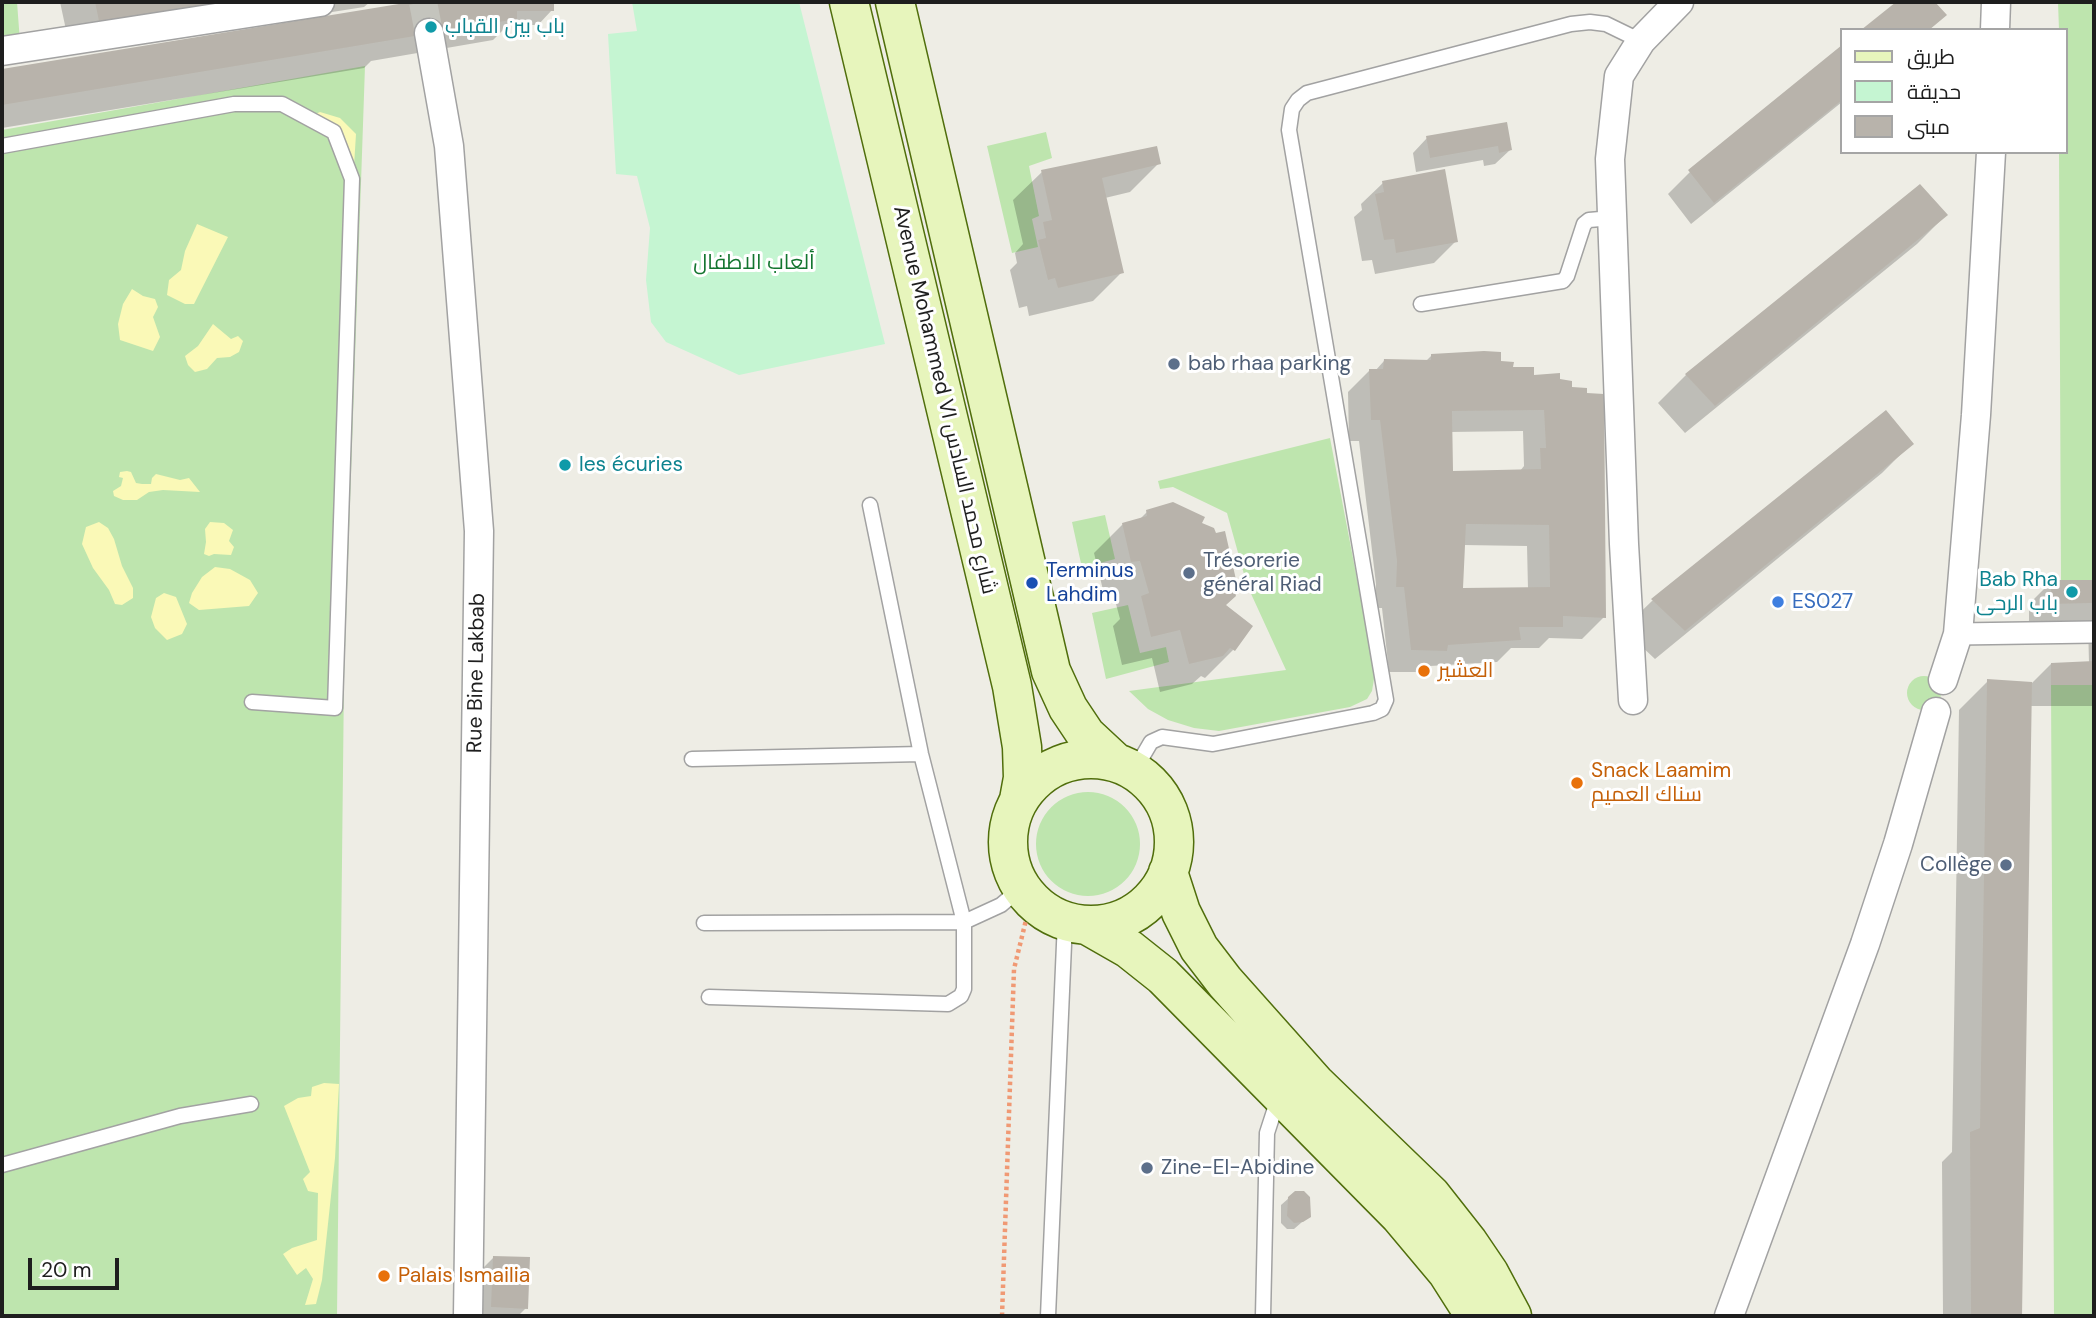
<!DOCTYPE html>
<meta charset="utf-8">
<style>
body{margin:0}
#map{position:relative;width:2096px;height:1318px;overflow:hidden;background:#eeede5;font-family:"DM Sans",Cairo,sans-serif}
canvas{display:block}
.frame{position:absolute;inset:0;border:4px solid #1e1e1e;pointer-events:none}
.legend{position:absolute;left:1840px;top:28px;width:228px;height:126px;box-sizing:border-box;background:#fff;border:2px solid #a5a5a5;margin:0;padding:9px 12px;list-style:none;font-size:21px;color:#1e1e1e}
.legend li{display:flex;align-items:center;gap:14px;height:35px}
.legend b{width:35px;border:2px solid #a5a5a5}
.scale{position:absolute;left:28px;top:1258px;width:91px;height:32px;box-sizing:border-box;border:4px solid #1e1e1e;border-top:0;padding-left:9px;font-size:21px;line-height:24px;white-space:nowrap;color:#1e1e1e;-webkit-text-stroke:5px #fff;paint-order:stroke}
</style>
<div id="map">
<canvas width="2096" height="1318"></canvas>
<div class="frame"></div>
<ul class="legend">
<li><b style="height:9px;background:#e7f5bc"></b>طريق</li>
<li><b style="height:19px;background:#c5f5d2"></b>حديقة</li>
<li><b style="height:19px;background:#b8b3ab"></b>مبنى</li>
</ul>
<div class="scale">20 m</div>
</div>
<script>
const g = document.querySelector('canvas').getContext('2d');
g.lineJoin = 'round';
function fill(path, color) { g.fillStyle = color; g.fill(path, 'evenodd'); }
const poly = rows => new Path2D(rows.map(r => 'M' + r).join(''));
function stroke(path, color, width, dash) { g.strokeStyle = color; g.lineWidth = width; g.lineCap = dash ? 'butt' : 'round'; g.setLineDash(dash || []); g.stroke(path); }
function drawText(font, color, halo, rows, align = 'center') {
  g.font = font + ' "DM Sans",Cairo,sans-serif'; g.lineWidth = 6; g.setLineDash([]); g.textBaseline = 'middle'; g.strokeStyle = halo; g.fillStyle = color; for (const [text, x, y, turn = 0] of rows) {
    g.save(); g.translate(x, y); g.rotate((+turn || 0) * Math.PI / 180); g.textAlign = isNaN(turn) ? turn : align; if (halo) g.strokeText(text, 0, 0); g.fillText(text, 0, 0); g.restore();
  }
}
fill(poly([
 [2,2,17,2,20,42,2,44],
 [2058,2,2094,2,2094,580,2061,580,2059,152,2066,152,2066,30,2059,30],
 [365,66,344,679,337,1316,2,1316,2,130],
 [1046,132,1052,158,1029,166,1039,216,1032,219,1038,247,1012,253,987,146],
 [1330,438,1375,673,1372,691,1367,699,1350,707,1219,731,1194,728,1168,720,1148,709,1129,691,1286,670,1247,585,1227,513,1173,487,1160,489,1158,481],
 [1105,515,1115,559,1082,568,1072,522],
 [1128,605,1140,653,1166,647,1169,662,1106,679,1092,613],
 '1907 693a17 17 0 1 1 34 0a17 17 0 1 1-34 0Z',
 [2051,685,2094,685,2094,1316,2054,1316],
 '1036 844a52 52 0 1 1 104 0a52 52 0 1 1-104 0Z'
]), '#bee5ae');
fill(poly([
 [320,112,340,118,356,134,354,166,322,127,309,117],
 [197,224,228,237,194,304,185,304,167,295,169,280,181,270,185,251],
 [132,289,143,296,155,299,158,307,153,317,160,337,153,351,120,340,118,324,123,304],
 [213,324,231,339,238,336,243,341,239,352,230,357,217,358,207,369,195,372,188,365,185,356,198,346],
 [127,471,131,472,136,483,142,484,151,484,152,478,156,474,180,480,189,478,200,492,163,490,149,492,137,500,123,500,114,496,113,491,121,486,123,478,119,477,120,472],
 [99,522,108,528,114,539,122,566,133,588,133,598,122,605,115,604,109,590,93,568,82,544,86,527],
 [210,522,224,523,233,530,229,541,234,547,231,555,214,554,209,556,204,554,206,542,205,529],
 [215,567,230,569,250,580,258,593,249,606,199,610,189,603,192,593,202,577],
 [164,593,176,597,187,624,182,634,167,640,155,628,151,617,156,598],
 [324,1083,339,1084,335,1158,322,1280,316,1304,305,1305,313,1279,306,1268,297,1275,283,1254,292,1248,317,1240,318,1193,308,1191,303,1179,310,1172,284,1106,298,1098,311,1096,312,1087]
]), '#faf9b7');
fill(poly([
 [632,2,799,2,885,344,739,375,666,342,651,322,646,280,650,228,637,176,616,174,608,34,637,31]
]), '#c5f5d2');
fill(poly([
 [60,2,370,2,364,7,71,53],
 [421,2,552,2,552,10,538,25,508,25,493,40,371,61,364,68,2,128,2,71],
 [1842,48,1842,102,1691,224,1668,194,1690,172],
 [1505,124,1510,150,1495,164,1484,166,1483,160,1416,172,1413,153,1427,138],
 [1159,163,1130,192,1105,198,1122,272,1093,301,1029,316,1027,306,1019,308,1010,270,1017,263,1015,253,1023,244,1013,200,1042,172],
 [1383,183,1456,241,1434,263,1375,274,1372,260,1362,261,1354,217,1362,210,1361,204],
 [1946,215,1917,244,1685,433,1658,403,1686,375],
 [1432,355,1499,363,1532,377,1558,375,1604,617,1582,639,1549,638,1539,648,1511,648,1497,662,1430,666,1423,672,1389,672,1382,608,1375,608,1376,584,1359,441,1349,441,1348,392,1370,370,1375,371,1384,361,1426,361],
 [1523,431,1524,466,1520,471,1451,473,1450,432],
 [1463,545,1527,546,1528,589,1461,589],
 [1886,412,1911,444,1882,473,1655,659,1623,629,1652,601],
 [1147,512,1200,524,1235,583,1224,606,1233,650,1205,678,1201,676,1192,684,1160,692,1152,658,1122,665,1113,626,1120,619,1112,589,1103,590,1094,553,1123,524,1139,520],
 [2051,582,2094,582,2094,706,2030,706,2021,1316,1943,1316,1942,1162,1952,1152,1959,710,1988,681,2032,683,2051,664,2089,663,2088,624,2029,625,2029,604],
 [1289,1198,1309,1216,1294,1229,1287,1229,1281,1223,1281,1205],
 [494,1257,526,1308,518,1316,477,1316,479,1272]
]), '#0003');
fill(poly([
 [95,2,242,2,100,26],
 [411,2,554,2,554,11,517,11,517,19,2,105,2,69],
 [1896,2,1935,2,1947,15,1929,30,1861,30],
 [1842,45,1842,100,1714,203,1688,170],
 [1507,122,1512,150,1499,153,1498,146,1430,158,1426,136],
 [1157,146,1161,164,1102,178,1124,273,1058,288,1055,278,1048,280,1038,240,1046,238,1043,222,1052,220,1041,170],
 [1445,169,1458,242,1396,253,1394,239,1384,240,1375,194,1384,192,1382,181],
 [1920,184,1948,215,1715,406,1685,374],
 [1484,351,1501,352,1501,361,1514,362,1513,367,1534,367,1534,375,1560,373,1560,379,1572,381,1572,387,1587,388,1587,393,1604,394,1606,618,1563,616,1563,627,1519,627,1521,640,1448,645,1447,651,1411,650,1404,587,1396,587,1397,561,1380,420,1371,420,1369,369,1383,369,1384,359,1431,360,1431,354],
 [1544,410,1546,448,1540,448,1541,469,1453,471,1452,411],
 [1466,524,1549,525,1550,587,1463,588],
 [1886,410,1914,444,1685,631,1651,599],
 [1173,502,1205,517,1202,523,1214,528,1216,533,1225,531,1237,584,1233,585,1236,596,1226,605,1253,626,1235,651,1230,648,1223,656,1189,664,1180,630,1151,637,1141,596,1149,593,1140,561,1131,562,1122,523,1147,516,1146,510],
 [2051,580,2094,580,2094,603,2051,604],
 [2094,661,2094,685,2051,685,2051,663],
 [1987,679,2032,682,2022,1316,1971,1316,1970,1132,1980,1128],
 [1295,1191,1304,1191,1310,1197,1311,1217,1303,1222,1294,1223,1287,1216,1288,1197],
 [493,1256,530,1257,528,1309,491,1307]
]), '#b8b3ab');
stroke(poly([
 [423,2,429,33]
]), '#c4c4bd', 28, [28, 14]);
const service = poly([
 [2,146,234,104,282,104,334,132,352,179,335,708,252,702],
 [1421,304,1563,281,1567,276,1584,224,1589,220,1612,218],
 [692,759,921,754],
 [1134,771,1151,742,1162,737,1213,744,1373,713,1382,709,1386,700,1289,130,1292,109,1298,100,1307,93,1571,24,1590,22,1606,24,1641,41],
 [704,923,964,922,1001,905,1021,888],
 [709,997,948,1004,961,996,964,989,964,922,921,754,870,505],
 [2,1165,180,1116,251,1104],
 [1048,1316,1065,921],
 [1263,1316,1267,1133,1278,1099]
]);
const pedestrian = poly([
 [1958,634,2094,632]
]);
const minor = poly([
 [1995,30,1996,2],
 [429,33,449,146,479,531,468,1316],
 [2,51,320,2],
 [1943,680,1958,634,1976,415,1991,152],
 [1633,700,1624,544,1610,159,1619,76,1641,41,1679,2],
 [1729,1316,1865,944,1898,844,1936,712]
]);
const secondary = poly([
 [849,2,1012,686,1022,747,1023,778,1019,800],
 [895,2,1051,671,1068,708,1086,735,1115,762],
 '1008 842a83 83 0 1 1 166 0a83 83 0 1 1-166 0Z',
 [1168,872,1181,912,1199,948,1225,982,1315,1083,1431,1195,1468,1242,1489,1273,1512,1316],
 [1087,925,1129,949,1163,976,1400,1216,1447,1272,1475,1316]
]);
stroke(service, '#a2a2a2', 17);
stroke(pedestrian, '#a2a2a2', 24);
stroke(minor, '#a2a2a2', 31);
stroke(secondary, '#506e0c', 41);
stroke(poly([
 [1002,1316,1014,969,1028,912]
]), '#f09974', 4.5, [3.5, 3.5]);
stroke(service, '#fff', 14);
stroke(pedestrian, '#fff', 21);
stroke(minor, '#fff', 28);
stroke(secondary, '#e7f5bc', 38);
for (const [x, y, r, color] of [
 [431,27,7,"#0f9aa8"],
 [1174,364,7,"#5c6f8a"],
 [565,465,7,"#0f9aa8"],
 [1189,573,7,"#5c6f8a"],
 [1032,583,7,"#1a4fb4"],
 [2072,592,7,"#0f9aa8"],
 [1778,602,7,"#3f7fe0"],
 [1424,671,7,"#e8710a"],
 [1577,783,7,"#e8710a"],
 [2006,865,7,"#5c6f8a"],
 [1147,1168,7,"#5c6f8a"],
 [384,1276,7,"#e8710a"]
]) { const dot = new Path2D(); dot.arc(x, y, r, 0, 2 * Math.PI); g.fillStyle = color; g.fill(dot); stroke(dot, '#fff', 2.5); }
drawText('21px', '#0d838f', '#fff', [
 ["باب بين القباب",445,27],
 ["les écuries",579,465],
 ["Bab Rha",2058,580,"right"],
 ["باب الرحى",2058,604,"right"]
], 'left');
drawText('21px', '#13752f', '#fff', [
 ["ألعاب الاطفال",754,263]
]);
drawText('21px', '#4e5e75', '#fff', [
 ["bab rhaa parking",1188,364],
 ["Trésorerie",1203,561],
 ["général Riad",1203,585],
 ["Collège",1992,865,"right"],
 ["Zine-El-Abidine",1161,1168]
], 'left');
drawText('21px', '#1e1e1e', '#fff', [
 ["Avenue Mohammed VI شارع محمد السادس",944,400,77],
 ["Rue Bine Lakbab",477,673,-89]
]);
drawText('21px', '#164399', '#fff', [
 ["Terminus",1046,571],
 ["Lahdim",1046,595]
], 'left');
drawText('21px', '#366cbe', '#fff', [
 ["ES027",1792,602]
], 'left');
drawText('21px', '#c56008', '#fff', [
 ["العشير",1438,671],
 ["Snack Laamim",1591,771],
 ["سناك العميم",1591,795],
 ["Palais Ismailia",398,1276]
], 'left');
</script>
